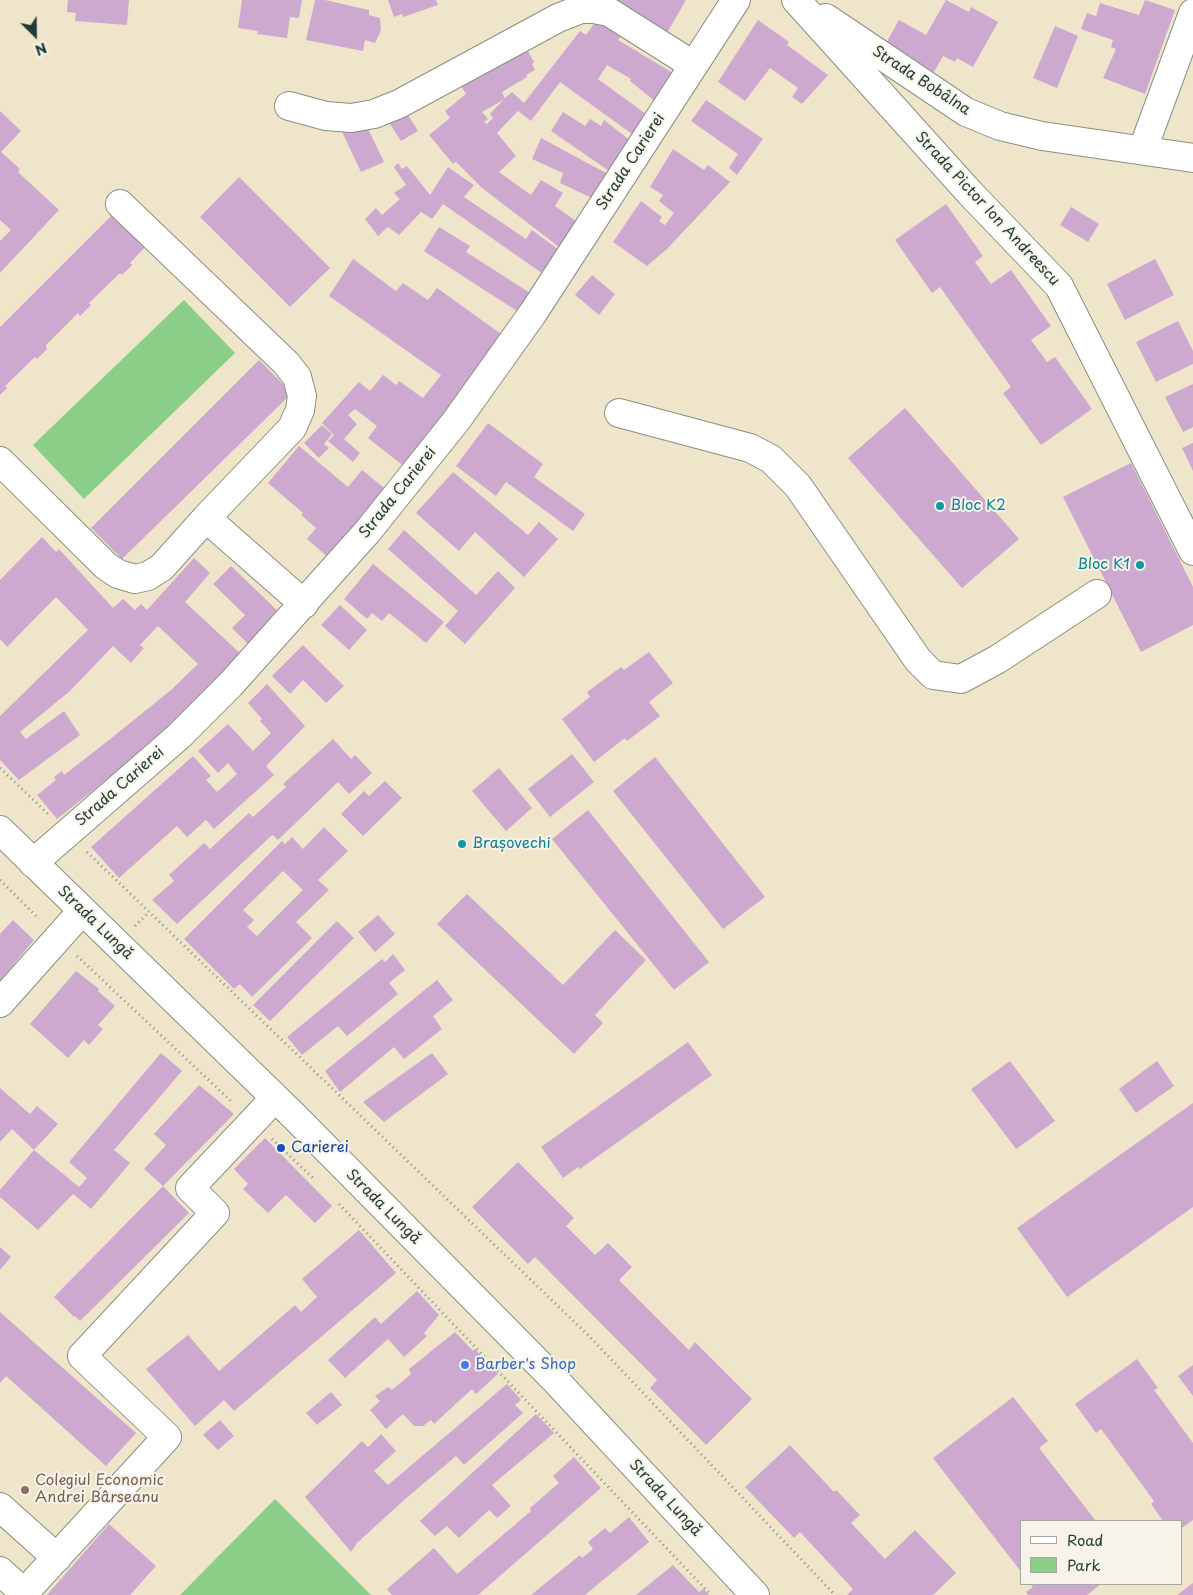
<!DOCTYPE html>
<meta charset="utf-8">
<style>
body{margin:0}
#map{position:relative;width:1193px;height:1595px;overflow:hidden;background:#efe5cb;font-family:"Playpen Sans",sans-serif}
canvas{display:block}
.legend{position:absolute;left:1020px;top:1520px;width:162px;height:65px;box-sizing:border-box;background:#f7f3e8;border:1px solid #a1aaa0;margin:0;padding:6px 9px;list-style:none;font-size:15px;color:#1f3d34}
.legend li{display:flex;align-items:center;gap:10px;height:25px}
.legend b{width:25px;border:1px solid #a1aaa0}
.north{position:absolute;left:10px;top:10px;width:50px;height:50px;-webkit-text-stroke:4px #f7f3e8;paint-order:stroke;rotate:157deg;font-size:14px;font-weight:700;line-height:20px;text-align:center;color:#1f3d34}
.north::after{content:'';display:block;margin:auto;width:18px;height:22px;background:#1f3d34;clip-path:polygon(50% 0,100% 100%,50% 72%,0 100%)}
</style>
<div id="map">
<canvas width="1193" height="1595"></canvas>
<ul class="legend">
<li><b style="height:6px;background:#fff"></b>Road</li>
<li><b style="height:14px;background:#8ace87"></b>Park</li>
</ul>
<div class="north">N</div>
</div>
<script>
const g = document.querySelector('canvas').getContext('2d');
g.lineJoin = 'round';
function fill(path, color) { g.fillStyle = color; g.fill(path, 'evenodd'); }
const poly = rows => new Path2D(rows.map(r => 'M' + r).join(''));
function stroke(path, color, width, dash) { g.strokeStyle = color; g.lineWidth = width; g.lineCap = dash ? 'butt' : 'round'; g.setLineDash(dash || []); g.stroke(path); }
function drawText(font, color, halo, rows, align = 'center') {
  g.font = font + ' "Playpen Sans",sans-serif'; g.lineWidth = 4; g.setLineDash([]); g.textBaseline = 'middle'; g.strokeStyle = halo; g.fillStyle = color; for (const [text, x, y, turn = 0] of rows) {
    g.save(); g.translate(x, y); g.rotate((+turn || 0) * Math.PI / 180); g.textAlign = isNaN(turn) ? turn : align; if (halo) g.strokeText(text, 0, 0); g.fillText(text, 0, 0); g.restore();
  }
}
fill(poly([
 [184,300,235,353,84,499,33,445],
 [275,1499,371,1595,180,1595]
]), '#8ace87');
fill(poly([
 [68,0,129,0,127,25,75,21,76,13,67,12],
 [242,0,302,0,299,18,290,17,287,38,257,34,258,31,238,28],
 [315,0,325,0,369,10,369,15,380,18,381,30,375,43,365,40,363,51,306,40],
 [388,0,436,0,438,5,403,17,402,14,394,17],
 [604,0,686,0,664,38],
 [946,0,969,12,971,7,998,22,973,67,957,58,955,62,943,56,934,72,885,45,899,20,926,35],
 [1145,0,1175,10,1145,94,1103,78,1116,49,1111,47,1113,40,1081,29,1087,13,1096,16,1100,3,1139,15],
 [600,15,624,31,618,40,673,73,656,102,630,81,631,79,607,65,598,79,646,114,632,134,560,82,531,121,518,111,497,133,516,156,499,172,531,195,541,180,563,193,555,206,580,224,563,250,482,188,456,162,453,164,429,135,450,118,445,111,466,94,457,80,521,39,534,62,532,64,535,70,526,75,527,77,502,92,505,99,482,112,488,119,484,122,487,124,493,118,490,114,506,97,512,92,524,103,580,31,586,35],
 [758,20,789,42,787,45,828,75,802,104,792,97,798,88,770,68,745,101,718,82],
 [1055,26,1078,36,1057,88,1033,78],
 [706,100,763,139,737,175,729,168,738,154,691,121],
 [403,107,418,131,401,141,386,118],
 [0,111,21,131,1,152,20,169,18,172,59,210,0,273,0,241,11,230,0,220],
 [563,112,585,126,590,119,601,126,604,120,631,141,612,173,551,131],
 [362,116,384,162,361,172,340,127],
 [541,138,606,173,594,199,560,183,563,173,532,159],
 [673,149,704,170,708,165,730,182,667,249,647,266,613,242,641,201,662,217,659,221,665,225,674,213,659,201,663,195,650,187],
 [398,163,402,169,407,166,430,195,448,167,474,185,464,197,526,239,532,230,559,250,546,276,443,204,432,219,421,212,399,235,388,227,378,236,365,219,376,208,382,215,400,199,394,193,406,185,394,167],
 [239,177,330,268,290,307,200,217],
 [946,204,983,256,975,262,991,284,1011,270,1051,326,1031,340,1047,362,1055,357,1092,409,1041,445,1003,393,1011,387,940,287,932,293,895,240],
 [1071,207,1099,224,1088,242,1060,225],
 [113,214,146,246,130,263,132,265,122,275,120,273,89,303,91,305,80,316,78,313,46,345,47,349,37,359,35,357,5,386,7,388,0,395,0,327],
 [439,227,470,246,466,252,535,296,523,315,424,251],
 [353,259,396,291,403,283,428,300,437,288,508,339,406,468,368,438,377,426,355,409,348,415,357,424,344,439,360,453,353,462,328,441,334,435,322,423,359,382,370,391,383,375,396,385,399,381,423,398,441,375,329,296],
 [1155,259,1174,295,1125,320,1107,284],
 [592,275,615,294,599,315,575,295],
 [1178,321,1193,351,1193,364,1156,382,1136,342],
 [259,360,292,393,122,559,91,528],
 [1193,384,1193,427,1183,432,1165,397],
 [905,408,1019,539,962,588,848,458],
 [488,423,543,464,534,477,585,514,573,531,506,482,496,496,456,466],
 [322,425,332,434,324,444,329,448,319,458,304,443],
 [1193,443,1193,471,1182,448],
 [299,446,348,487,362,470,388,491,331,560,307,539,316,528,301,515,303,513,268,483],
 [1131,463,1193,587,1193,625,1141,652,1063,497],
 [453,472,528,535,539,522,558,539,524,577,475,532,459,551,416,513],
 [404,530,476,595,498,571,515,588,465,644,445,626,458,611,388,549],
 [42,537,56,552,59,549,113,608,123,599,135,610,141,604,147,610,194,558,210,573,185,602,243,656,192,712,57,819,37,795,56,780,54,777,62,771,64,775,109,740,171,690,198,664,158,626,140,645,144,648,131,663,113,646,70,691,20,732,26,739,64,711,80,735,19,780,0,760,0,716,88,630,56,597,7,647,0,639,0,580],
 [373,564,444,622,426,643,389,613,382,621,372,613,367,619,344,599],
 [231,566,281,614,250,646,232,628,245,615,213,584],
 [340,605,367,630,349,650,321,625],
 [303,645,344,686,326,703,303,680,290,694,272,676],
 [649,652,673,683,649,702,660,716,627,741,625,738,594,762,562,719,590,697,587,692,621,667,624,670],
 [267,684,305,726,266,766,274,775,214,829,206,820,187,837,177,826,119,878,91,847,193,756,211,776,206,780,217,792,237,774,228,763,218,773,198,751,228,724,253,751,271,733,260,721,262,719,248,703],
 [333,739,351,759,355,755,372,773,349,794,338,782,278,840,273,835,271,836,177,924,152,900,174,881,169,875,204,843,210,849,249,813,253,817,286,787,283,784],
 [572,754,594,782,550,817,528,789],
 [655,757,765,897,723,929,613,791],
 [499,768,532,808,506,831,472,791],
 [385,781,402,798,363,836,341,814,364,791,369,796],
 [588,810,709,962,674,990,552,839],
 [324,827,348,851,318,880,329,890,296,922,312,938,252,997,240,984,234,989,184,939,282,841,285,844,292,837,303,849],
 [283,871,303,890,257,936,247,927,254,920,243,910],
 [467,894,563,985,615,930,646,960,595,1015,603,1023,574,1054,437,924],
 [378,915,395,934,375,952,358,932],
 [13,920,34,940,0,981,0,934],
 [337,921,354,938,270,1021,253,1005],
 [393,954,405,970,389,983,398,994,347,1036,338,1026,302,1055,287,1037,382,959,385,962],
 [76,971,99,989,98,991,115,1006,98,1025,103,1029,89,1045,84,1040,68,1058,30,1024],
 [437,980,453,1000,433,1016,442,1029,404,1059,394,1047,340,1092,325,1071],
 [688,1042,712,1075,580,1169,578,1167,563,1178,541,1147],
 [161,1053,182,1071,114,1150,130,1163,91,1209,73,1194,38,1230,0,1197,0,1190,34,1150,79,1187,87,1178,69,1162],
 [432,1053,448,1074,384,1122,363,1102],
 [1010,1061,1055,1121,1016,1149,971,1089],
 [1157,1061,1174,1086,1136,1113,1119,1089],
 [199,1085,234,1114,163,1186,189,1213,80,1321,75,1316,74,1317,54,1297,163,1186,144,1169,166,1145,154,1134],
 [0,1088,30,1114,37,1106,58,1124,34,1150,12,1129,0,1142],
 [1193,1103,1193,1207,1067,1297,1017,1228],
 [265,1138,332,1206,315,1223,286,1195,268,1213,243,1189,248,1184,234,1169],
 [518,1162,574,1218,566,1226,595,1255,608,1243,632,1267,619,1280,689,1350,695,1342,752,1399,706,1445,650,1388,657,1380,535,1257,528,1264,472,1207],
 [359,1230,396,1273,234,1411,224,1400,195,1426,146,1369,188,1335,219,1371,295,1305,301,1312,317,1297,302,1279],
 [0,1247,11,1257,0,1270],
 [417,1291,439,1315,424,1333,427,1336,404,1357,388,1339,345,1378,328,1360,375,1317,381,1324],
 [0,1312,136,1433,106,1466,6,1376,0,1383],
 [455,1332,473,1351,475,1349,498,1374,476,1394,472,1389,434,1424,431,1420,423,1426,414,1426,403,1414,386,1429,370,1410,380,1401,375,1396,388,1387,392,1390,411,1374,409,1369],
 [1137,1359,1158,1388,1154,1390,1193,1443,1193,1520,1182,1528,1182,1521,1163,1521,1151,1504,1154,1501,1101,1429,1096,1433,1075,1404],
 [1193,1365,1193,1396,1178,1376],
 [507,1384,521,1400,515,1405,523,1413,464,1465,456,1456,403,1501,357,1543,351,1552,305,1497,362,1441,368,1447,381,1434,396,1451,374,1471,388,1485],
 [331,1392,342,1405,317,1425,306,1413],
 [1013,1397,1048,1441,1039,1448,1096,1521,1022,1521,1022,1573,933,1458],
 [536,1414,554,1433,492,1485,511,1506,497,1518,489,1510,459,1538,447,1526,435,1536,420,1521],
 [220,1420,234,1436,218,1450,203,1435],
 [790,1445,834,1492,836,1490,860,1515,851,1523,885,1559,915,1530,956,1573,933,1595,847,1595,853,1589,800,1532,794,1538,745,1487],
 [574,1457,601,1488,478,1595,392,1595,387,1589,434,1548,457,1574,531,1511,530,1508,559,1483,553,1476],
 [629,1517,649,1542,585,1595,531,1595,580,1555,582,1558,593,1549,588,1542,605,1528,610,1533],
 [109,1524,156,1566,130,1595,47,1595],
 [673,1565,699,1592,704,1589,709,1595,636,1595],
 [1193,1583,1193,1595,1177,1595],
 [1030,1584,1101,1584,1087,1595,1028,1595,1026,1592,1033,1587]
]), '#cea9cf');
const minor = poly([
 [796,0,970,193,1059,286,1193,551],
 [826,18,966,112,1000,126,1042,136,1193,158],
 [289,106,326,116,351,118,374,114,399,104,558,18,581,9,594,9,609,12,693,65],
 [1143,149,1193,13],
 [120,204,286,363,297,377,302,396,300,410,292,428,206,518],
 [619,413,750,448,771,459,798,486,918,660,933,675,961,679,998,659,1097,594],
 [0,461,106,566,118,574,135,579,148,576,162,567,206,518,304,604],
 [33,863,179,736,230,685,368,531,456,421,533,313,736,0],
 [0,1003,82,911],
 [0,1507,57,1558],
 [0,1571,24,1593,167,1437,82,1356,215,1213,190,1188,274,1099]
]);
const major = poly([
 [0,830,295,1117,556,1381,755,1595]
]);
stroke(minor, '#879180', 30);
stroke(major, '#879180', 30);
stroke(poly([
 [0,768,49,815],
 [87,852,589,1336,835,1595],
 [0,880,39,919],
 [135,926,149,912],
 [77,956,233,1103],
 [272,1139,315,1180],
 [339,1204,711,1595]
]), '#879180', 3, [1, 4]);
stroke(minor, '#fff', 28);
stroke(major, '#fff', 28);
for (const [x, y, r, color] of [
 [940,506,5,"#0f9aa8"],
 [1140,565,5,"#0f9aa8"],
 [462,844,5,"#0f9aa8"],
 [281,1148,5,"#1a4fb4"],
 [465,1365,5,"#3f7fe0"],
 [25,1490,5,"#8d6e63"]
]) { const dot = new Path2D(); dot.arc(x, y, r, 0, 2 * Math.PI); g.fillStyle = color; g.fill(dot); stroke(dot, '#f7f3e8', 2); }
drawText('15px', '#1f3d34', '#f7f3e8', [
 ["Strada Bobâlna",921,81,33],
 ["Strada Carierei",631,162,-57],
 ["Strada Pictor Ion Andreescu",987,209,47],
 ["Strada Carierei",398,493,-51],
 ["Strada Carierei",120,787,-41],
 ["Strada Lungă",95,923,44],
 ["Strada Lungă",383,1207,45],
 ["Strada Lungă",665,1498,47]
]);
drawText('15px', '#0d838f', '#f7f3e8', [
 ["Bloc K2",950,506],
 ["Bloc K1",1130,565,"right"],
 ["Brașovechi",472,844]
], 'left');
drawText('15px', '#164399', '#f7f3e8', [
 ["Carierei",291,1148]
], 'left');
drawText('15px', '#366cbe', '#f7f3e8', [
 ["Barber's Shop",475,1365]
], 'left');
drawText('15px', '#785e54', '#f7f3e8', [
 ["Colegiul Economic",35,1481],
 ["Andrei Bârseanu",35,1498]
], 'left');
</script>
